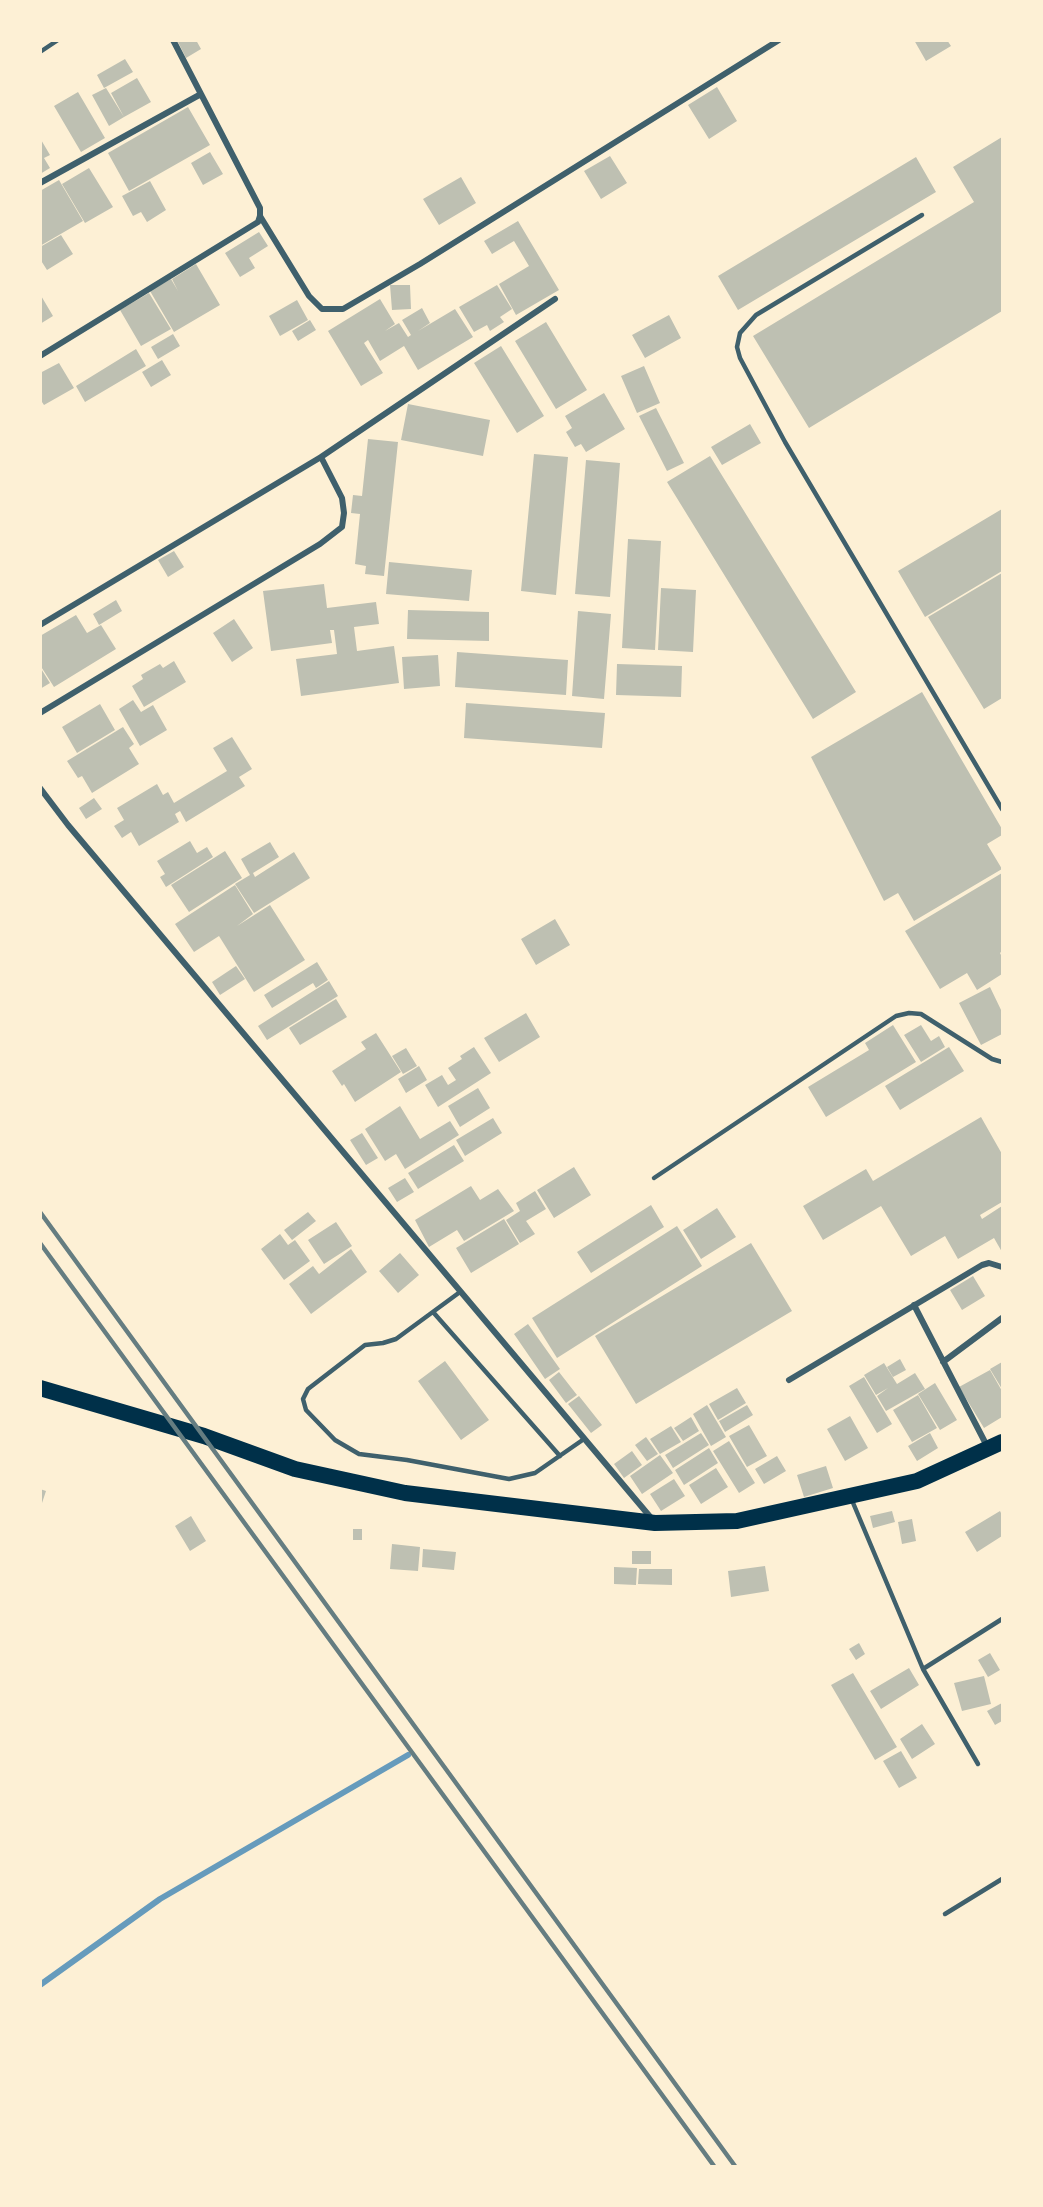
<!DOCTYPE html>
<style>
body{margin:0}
#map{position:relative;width:1043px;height:2207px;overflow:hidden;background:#fdf0d5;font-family:Overpass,sans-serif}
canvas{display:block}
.frame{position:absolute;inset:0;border:42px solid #fdf0d5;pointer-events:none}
</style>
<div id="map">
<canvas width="1043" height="2207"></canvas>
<div class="frame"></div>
</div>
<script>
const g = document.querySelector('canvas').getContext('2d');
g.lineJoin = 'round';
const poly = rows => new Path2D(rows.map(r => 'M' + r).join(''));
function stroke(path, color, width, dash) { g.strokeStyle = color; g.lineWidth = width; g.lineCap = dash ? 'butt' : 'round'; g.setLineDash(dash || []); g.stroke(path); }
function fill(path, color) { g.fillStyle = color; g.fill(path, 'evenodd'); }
stroke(poly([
 [40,1985,160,1899,408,1755]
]), '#669bbc', 6);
fill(poly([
 [177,40,196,40,201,49,186,58],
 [914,40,947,40,951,46,926,61],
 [125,59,133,72,104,88,97,75],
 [137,78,151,102,124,117,111,93],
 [717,87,737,121,709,139,688,105],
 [106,88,124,117,109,126,92,95],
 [78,92,105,138,81,152,54,106],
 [188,107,210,145,129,191,108,153],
 [1002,137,1002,311,809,428,753,336,974,202,953,167],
 [40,138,50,155,44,158,50,168,40,174],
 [210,152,223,174,203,185,191,163],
 [610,156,627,183,601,199,584,171],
 [916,157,936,192,738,310,718,276],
 [89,168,113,207,85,223,62,184],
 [461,177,476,203,439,225,423,199],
 [59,180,83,221,40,246,40,191],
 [150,181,166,210,147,222,141,212,133,216,122,196],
 [518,221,559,290,516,315,499,284,529,266,514,241,492,254,484,241],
 [259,232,268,246,249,258,255,268,240,277,225,253],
 [61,235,73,254,47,270,40,259,40,247],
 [196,264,220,305,174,332,150,291,171,279,178,291,172,279],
 [390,285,410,285,411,309,392,310],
 [497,285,512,309,500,317,504,322,490,331,487,325,474,332,459,307],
 [149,293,171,329,141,346,120,310],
 [40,294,53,316,40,324],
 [380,299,395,324,385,331,399,323,408,337,411,335,402,320,422,308,430,323,418,331,455,309,473,337,418,370,404,346,380,361,368,340,364,343,383,373,361,386,328,331],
 [297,300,308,320,280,336,269,316],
 [669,315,681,338,645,358,632,335],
 [310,320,316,330,298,341,292,331],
 [546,322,587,390,556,409,515,341],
 [173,334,180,346,158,359,151,347],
 [501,346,544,416,517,433,474,363],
 [136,349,146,366,85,402,76,386],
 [162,360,171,375,151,387,142,372],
 [59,363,74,388,44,405,40,399,40,373],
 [644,366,660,403,637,413,621,376],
 [604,393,625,429,586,452,581,444,575,447,566,432,572,428,565,416],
 [408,404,490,420,483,456,401,440],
 [656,408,684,463,667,471,639,416],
 [750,424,761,443,722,465,711,447],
 [368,439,398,442,384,576,365,574,366,566,355,564,360,514,351,513,353,495,362,496],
 [534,454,568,457,556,595,521,591],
 [710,456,856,692,813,719,667,482],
 [586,460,620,463,610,597,575,594],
 [1002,509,1002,571,925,617,898,571],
 [628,539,661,541,655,650,622,648],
 [174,551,184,567,168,577,158,560],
 [389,562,472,570,469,601,386,594],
 [1002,573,1002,698,984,709,928,617],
 [324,584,327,608,376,602,379,624,354,627,357,651,394,646,399,683,301,696,296,659,337,654,334,630,330,630,332,643,271,651,263,591],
 [661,588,696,590,693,652,658,650],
 [116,600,122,611,99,625,93,614],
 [408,610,489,612,489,641,407,639],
 [578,611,611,614,604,699,572,696],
 [76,615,87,633,101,625,116,649,54,687,40,665,40,636],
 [234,619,253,648,232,662,213,633],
 [457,652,568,660,566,695,455,687],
 [438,655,440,686,404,689,402,657],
 [174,661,186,682,144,707,132,686,143,679,141,675,160,664,163,668],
 [617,664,682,666,681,697,616,695],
 [40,667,50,683,40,689],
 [922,692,1002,829,1002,835,987,844,1002,869,914,921,898,893,884,901,811,757],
 [133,700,141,712,153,705,167,730,140,746,119,709],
 [466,703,605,713,602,748,464,738],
 [100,704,115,730,77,753,62,727],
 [123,727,134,744,129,748,139,764,92,793,82,776,78,778,67,761],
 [232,737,252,769,239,777,245,786,186,822,180,811,175,814,179,822,139,846,131,832,122,838,114,826,124,820,117,808,157,784,163,795,168,792,174,803,227,771,213,748],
 [94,798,102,809,86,819,79,808],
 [190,841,197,853,207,847,213,857,166,887,160,877,165,874,157,861],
 [270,842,279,857,253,873,255,877,294,852,310,878,254,913,235,884,250,875,241,859],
 [225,851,242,878,189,912,171,885],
 [1002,873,1002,951,1000,953,1002,957,1002,974,977,990,967,973,940,989,905,931],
 [235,885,253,914,237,926,270,905,305,960,254,992,219,936,194,952,175,924],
 [555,919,570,945,536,965,521,939],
 [317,962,328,980,316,988,313,983,272,1008,264,995],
 [236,966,245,979,220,995,212,982],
 [329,981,338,996,267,1040,258,1026],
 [990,987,1002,1012,1002,1034,981,1045,959,1003],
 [336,999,347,1017,300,1045,289,1028],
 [526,1013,540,1037,499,1062,484,1038],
 [893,1025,916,1062,826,1117,808,1087,869,1050,865,1043],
 [921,1025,931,1041,939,1036,945,1047,921,1062,904,1035],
 [376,1033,401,1072,355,1102,344,1084,342,1086,332,1071,366,1049,361,1042],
 [474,1047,491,1073,438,1107,425,1085,442,1075,448,1085,456,1080,448,1068,462,1059,460,1056],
 [949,1047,964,1071,900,1110,885,1086],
 [406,1048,417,1066,403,1074,392,1056],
 [419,1066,427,1080,406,1093,398,1079],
 [478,1088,490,1108,460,1127,448,1106],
 [400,1106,420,1139,450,1121,459,1135,405,1169,396,1154,385,1161,365,1129],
 [981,1117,1002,1154,1002,1202,980,1215,982,1219,1002,1206,1002,1252,994,1238,958,1259,945,1236,911,1256,881,1206,823,1240,803,1206,866,1169,873,1181],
 [493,1118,502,1133,465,1156,456,1140],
 [362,1133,378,1158,366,1165,350,1140],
 [454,1145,464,1161,418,1189,408,1173],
 [574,1167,591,1195,554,1218,537,1190],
 [405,1178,414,1192,397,1202,388,1188],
 [471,1186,480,1200,498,1189,514,1211,464,1241,457,1230,429,1247,415,1220],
 [535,1191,546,1209,526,1221,535,1234,520,1243,506,1220,520,1211,516,1203],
 [651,1205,664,1227,591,1273,577,1252],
 [717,1208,736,1237,701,1259,683,1230],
 [308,1212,316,1221,292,1240,284,1230],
 [504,1219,519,1244,471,1273,456,1248],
 [336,1222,352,1246,324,1264,308,1240],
 [677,1226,702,1266,557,1358,532,1318],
 [280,1234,288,1245,295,1240,310,1261,284,1280,261,1249],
 [751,1243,792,1311,636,1404,595,1336],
 [351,1249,367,1272,311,1314,289,1284,313,1266,319,1274],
 [400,1253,419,1275,398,1293,379,1271],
 [973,1276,985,1296,962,1310,950,1290],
 [528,1324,560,1369,545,1379,514,1334],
 [900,1359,906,1370,893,1377,887,1367],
 [445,1361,489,1420,461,1440,418,1381],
 [1002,1362,1002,1389,990,1369],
 [884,1363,897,1384,915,1373,925,1389,886,1411,877,1396,888,1388,876,1395,864,1375],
 [990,1370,1002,1391,1002,1417,984,1428,959,1387],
 [559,1372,577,1395,566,1403,549,1380],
 [864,1377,892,1424,877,1433,849,1386],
 [935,1383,957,1420,940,1430,918,1394],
 [737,1388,746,1403,718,1420,709,1404],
 [918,1395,937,1428,912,1442,893,1410],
 [579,1396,602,1425,591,1433,568,1404],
 [707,1405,726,1437,711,1446,693,1414],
 [747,1405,753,1415,725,1432,719,1421],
 [850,1416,868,1448,845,1461,827,1429],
 [691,1417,699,1431,683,1441,674,1428],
 [749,1425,767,1456,747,1467,729,1436],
 [671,1426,681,1442,660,1454,650,1439],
 [701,1433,709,1445,673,1468,665,1455],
 [930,1433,938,1448,917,1461,908,1446],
 [646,1437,658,1454,647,1461,635,1445],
 [729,1441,755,1483,739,1493,713,1451],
 [709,1448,718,1463,684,1485,675,1470],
 [632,1451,642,1465,624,1478,614,1464],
 [660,1455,673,1473,642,1494,630,1476],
 [777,1456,786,1471,764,1484,755,1469],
 [826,1466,833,1488,804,1497,797,1475],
 [716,1468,728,1487,701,1504,689,1485],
 [674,1479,685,1496,661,1511,650,1494],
 [40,1489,46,1491,41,1506,40,1506],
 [892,1511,895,1522,873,1528,870,1516],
 [1000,1511,1002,1515,1002,1536,977,1552,965,1532],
 [191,1516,206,1541,190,1551,175,1526],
 [912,1519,916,1541,902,1544,898,1522],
 [353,1529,362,1529,362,1540,353,1540],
 [392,1544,420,1547,418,1571,390,1569],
 [423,1549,456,1552,454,1570,422,1567],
 [632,1551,651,1551,651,1564,632,1564],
 [765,1566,769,1591,731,1597,728,1571],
 [614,1567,637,1568,636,1585,614,1584],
 [639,1569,672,1569,672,1585,638,1584],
 [859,1643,865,1654,856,1660,849,1649],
 [990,1653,1000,1670,988,1677,978,1660],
 [909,1668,919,1685,881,1709,870,1691],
 [853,1673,897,1747,875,1760,831,1685],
 [984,1676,991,1704,962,1711,954,1683],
 [1002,1703,1002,1721,995,1725,987,1711],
 [922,1724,935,1744,912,1759,900,1739],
 [901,1751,917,1778,899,1788,883,1761]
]), '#bec0b2');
stroke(poly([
 [40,52,58,40],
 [922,215,756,315,740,333,737,347,740,358,785,442,1002,809],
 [654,1178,896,1016,909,1013,921,1014,992,1059,1002,1062],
 [460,1292,396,1339,383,1343,365,1345,308,1389,303,1399,306,1410,335,1440,359,1454,407,1460,509,1479,535,1473,584,1439],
 [433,1312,560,1456],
 [851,1498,923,1669,978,1764],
 [923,1669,1002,1619],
 [945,1914,1002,1879]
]), '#3f606c', 4.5);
stroke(poly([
 [40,183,201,94],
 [260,216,309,296,322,309,343,309,420,264,779,40],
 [40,356,258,222,260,216,260,208,173,40],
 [321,457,555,299],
 [40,625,321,457,342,498,344,513,342,527,320,544,40,713],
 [40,788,68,825,652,1519],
 [914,1305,988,1448],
 [943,1362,1002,1318],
 [789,1380,982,1265,989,1263,1002,1267]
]), '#3f606c', 6);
stroke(poly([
 [40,1388,204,1436,295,1469,405,1493,655,1523,737,1521,917,1481,1002,1442]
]), '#003049', 16);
stroke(poly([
 [40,1212,735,2166],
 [40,1243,714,2166]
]), '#657d81', 4.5);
</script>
